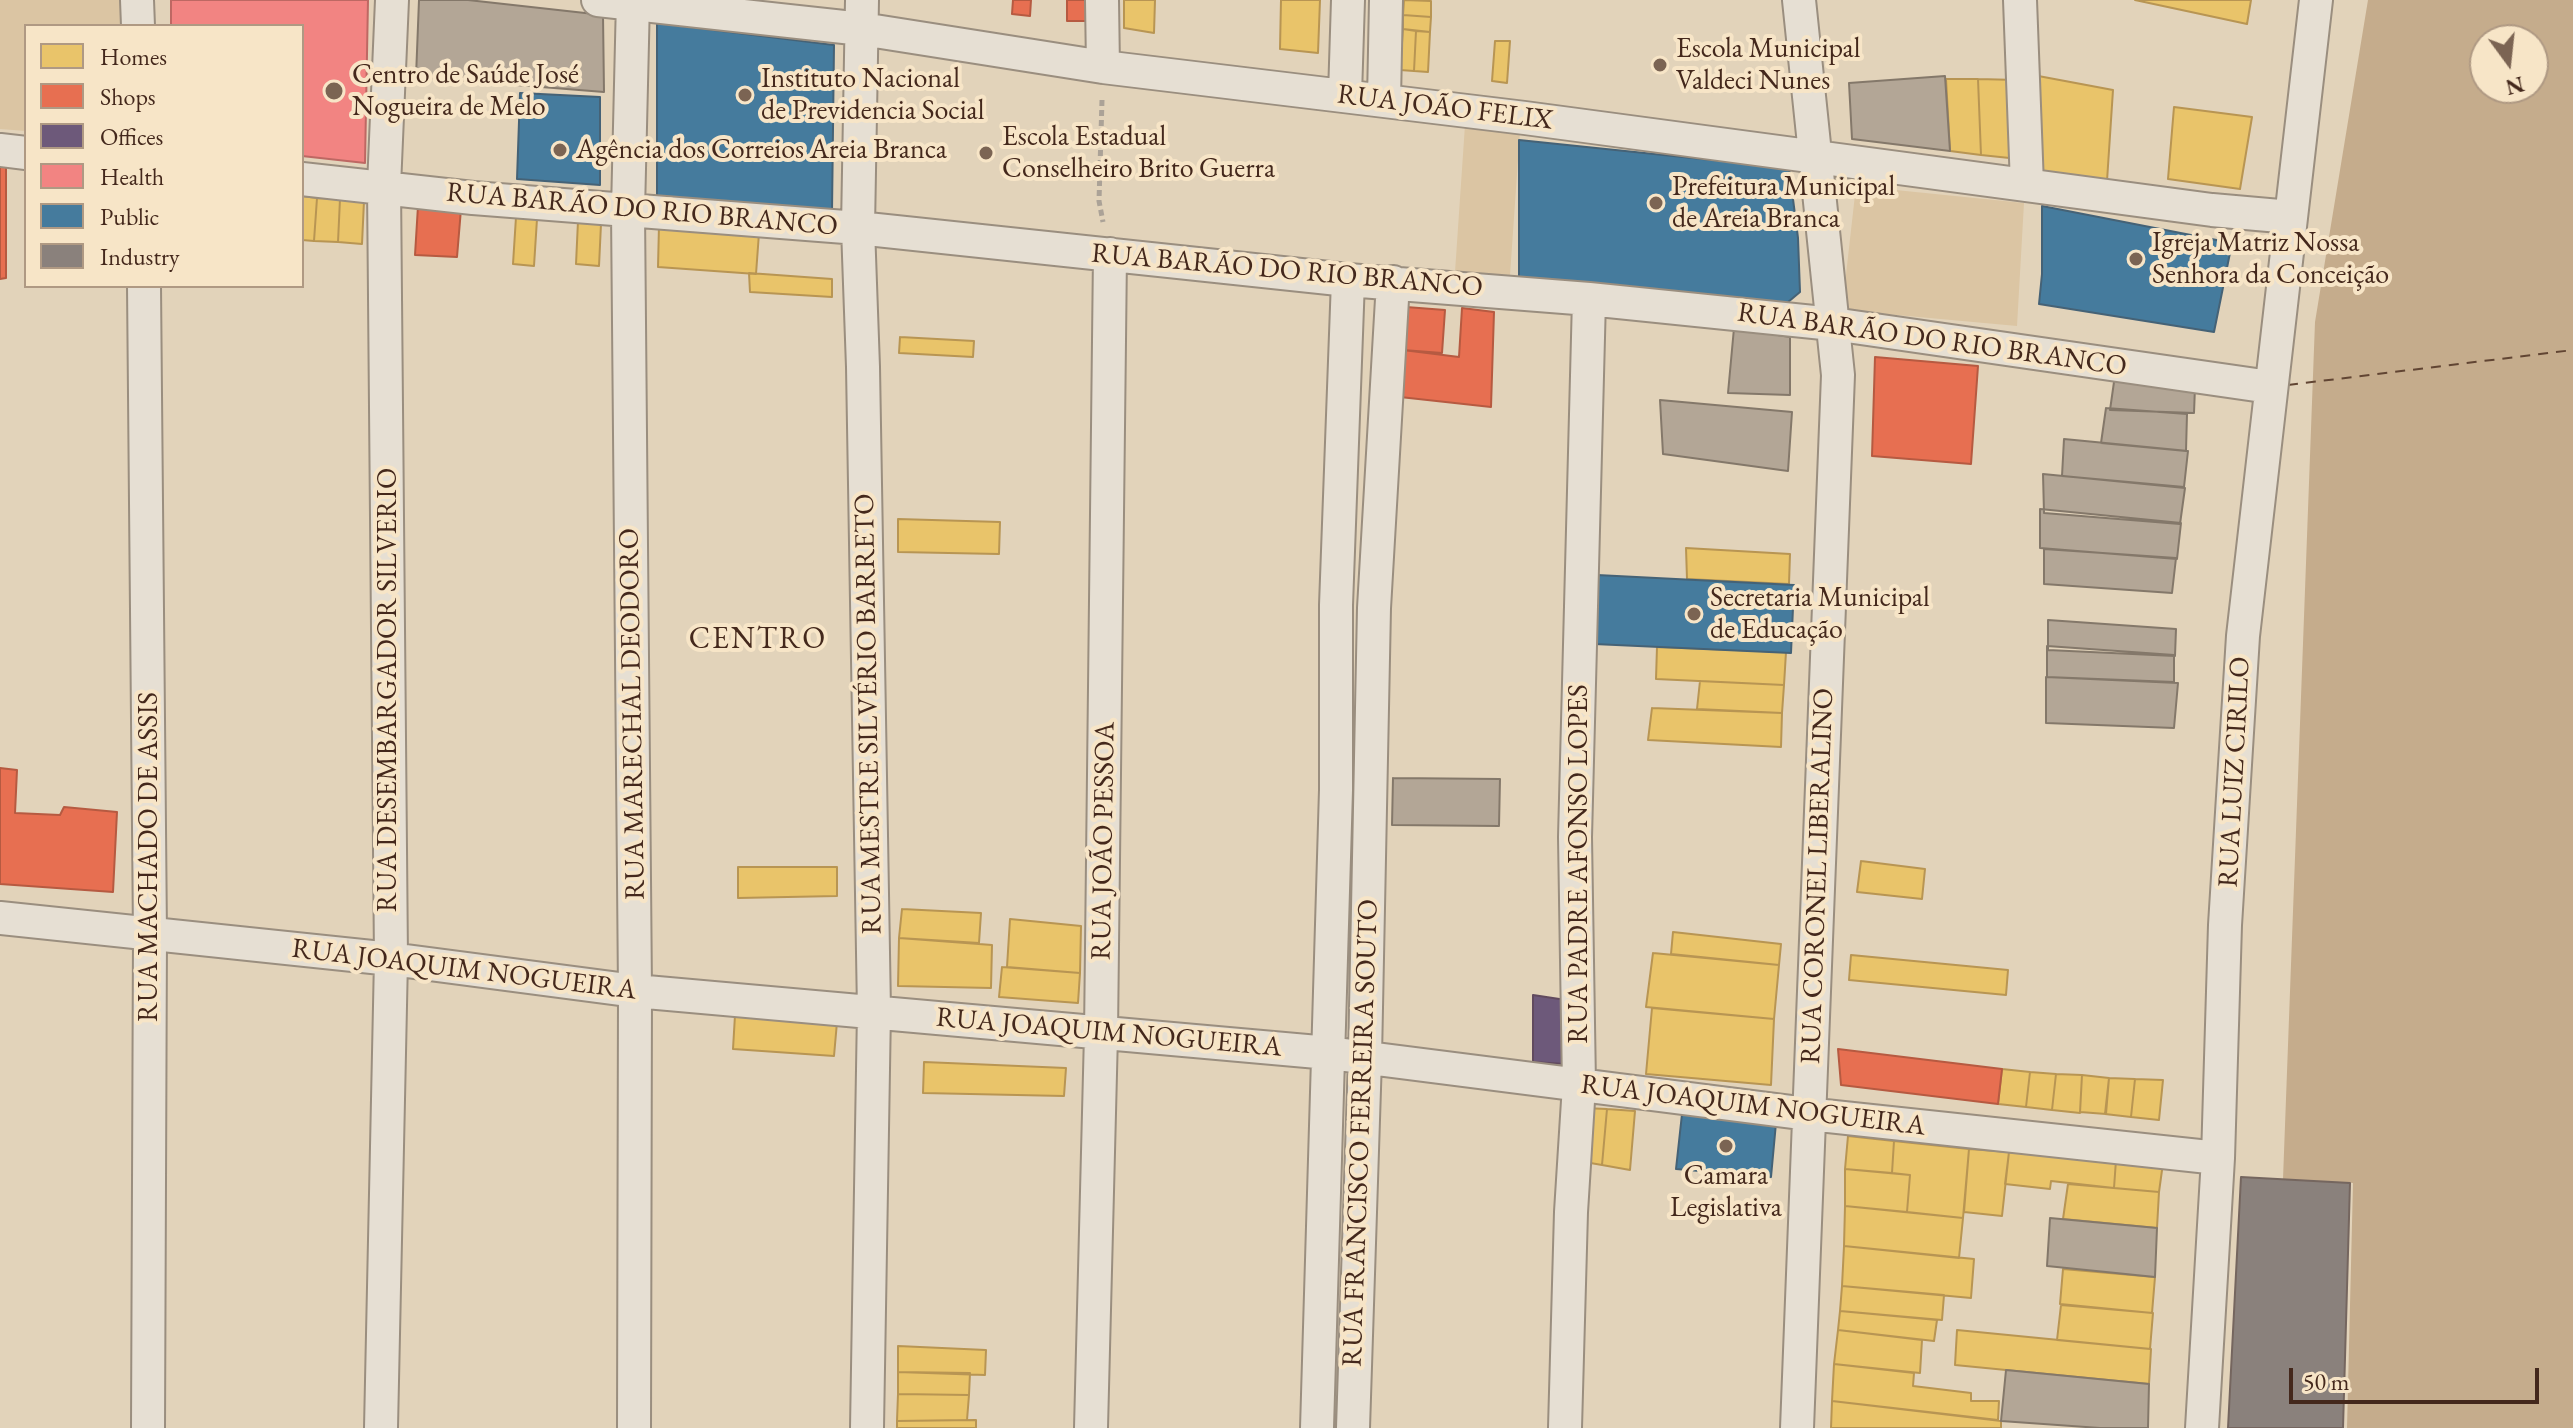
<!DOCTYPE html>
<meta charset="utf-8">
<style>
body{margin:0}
#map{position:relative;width:2573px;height:1428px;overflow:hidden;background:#e2d3ba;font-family:"EB Garamond",serif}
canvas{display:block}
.legend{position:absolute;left:24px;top:24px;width:280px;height:264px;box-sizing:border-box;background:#f7e5c7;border:2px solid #af9983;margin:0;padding:10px 14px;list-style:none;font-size:24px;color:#44281c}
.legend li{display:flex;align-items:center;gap:16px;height:40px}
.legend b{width:40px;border:2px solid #af9983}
.north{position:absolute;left:2469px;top:24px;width:80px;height:80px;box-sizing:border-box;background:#f7e5c7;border:2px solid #af9983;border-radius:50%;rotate:165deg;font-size:22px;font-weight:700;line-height:32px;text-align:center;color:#44281c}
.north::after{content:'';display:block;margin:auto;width:28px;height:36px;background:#7b6453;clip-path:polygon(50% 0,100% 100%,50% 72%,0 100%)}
.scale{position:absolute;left:2289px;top:1368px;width:250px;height:36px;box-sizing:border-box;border:4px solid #44281c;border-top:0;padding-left:10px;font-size:24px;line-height:28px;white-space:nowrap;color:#44281c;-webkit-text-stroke:6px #f7e5c7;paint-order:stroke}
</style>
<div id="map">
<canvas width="2573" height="1428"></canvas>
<ul class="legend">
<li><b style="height:22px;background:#e9c46a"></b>Homes</li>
<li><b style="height:22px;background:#e76f51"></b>Shops</li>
<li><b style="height:22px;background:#6d597a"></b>Offices</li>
<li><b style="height:22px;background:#f28482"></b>Health</li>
<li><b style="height:22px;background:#457b9d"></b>Public</li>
<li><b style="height:22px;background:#8a817c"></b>Industry</li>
</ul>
<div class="north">N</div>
<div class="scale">50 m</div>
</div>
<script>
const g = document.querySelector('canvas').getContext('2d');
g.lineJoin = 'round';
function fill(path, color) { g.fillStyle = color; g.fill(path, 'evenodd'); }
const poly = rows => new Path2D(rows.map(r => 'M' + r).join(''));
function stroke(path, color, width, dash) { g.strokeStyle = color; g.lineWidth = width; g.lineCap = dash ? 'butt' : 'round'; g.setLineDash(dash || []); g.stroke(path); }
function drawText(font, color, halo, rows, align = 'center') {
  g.font = font + ' "EB Garamond",serif'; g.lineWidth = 8; g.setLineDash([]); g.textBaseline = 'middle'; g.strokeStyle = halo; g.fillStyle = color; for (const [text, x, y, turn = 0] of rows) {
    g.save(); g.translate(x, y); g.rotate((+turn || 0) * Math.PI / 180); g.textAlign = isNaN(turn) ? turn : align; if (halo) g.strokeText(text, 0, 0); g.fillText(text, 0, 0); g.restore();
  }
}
fill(poly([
 [0,0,124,0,124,26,26,26,26,131,0,129],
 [1465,125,1520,131,1510,275,1455,272],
 [1856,186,2024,203,2017,326,1842,310]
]), '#dbc5a3');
fill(poly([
 [2368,0,2573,0,2573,1428,2347,1428,2353,1183,2283,1179,2315,322],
 [2485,40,2533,40,2533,88,2485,88]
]), '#c5ac8c');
const homes = poly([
 [1124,0,1155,0,1154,33,1124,28,1124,0],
 [1281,0,1320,0,1318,53,1280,49,1281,0],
 [1404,0,1431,1,1431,17,1403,15,1404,0],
 [2135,0,2251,0,2247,24,2135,0],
 [1403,15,1431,17,1430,32,1403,29,1403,15],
 [1403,29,1416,31,1414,71,1400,70,1403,29],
 [1416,31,1430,32,1428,72,1414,71,1416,31],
 [1495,41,1510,41,1507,83,1492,81,1495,41],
 [2033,75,2113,90,2107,181,2028,171,2033,75],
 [1946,79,1978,79,1981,155,1950,151,1946,79],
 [1978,79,2017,80,2019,159,1981,155,1978,79],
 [2174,107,2252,117,2240,189,2168,179,2174,107],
 [302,196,317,198,314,241,302,240,302,196],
 [317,198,340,199,338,242,314,241,317,198],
 [340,199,364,201,362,244,338,242,340,199],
 [516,217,537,219,534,266,513,264,516,217],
 [578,221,601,224,599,266,576,264,578,221],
 [659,225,759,233,756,274,658,267,659,225],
 [749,273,832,279,832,297,750,292,749,273],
 [900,337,974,341,973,357,899,353,900,337],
 [898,519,1000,522,999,554,898,552,898,519],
 [1686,548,1790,554,1789,584,1687,579,1686,548],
 [1657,647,1786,652,1784,685,1656,679,1657,647],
 [1700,681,1784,685,1782,713,1697,709,1700,681],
 [1652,708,1782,713,1781,747,1648,740,1652,708],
 [1861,861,1925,869,1922,899,1857,892,1861,861],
 [738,867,837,867,837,896,738,898,738,867],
 [902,909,981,913,979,943,899,938,902,909],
 [1010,919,1081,926,1080,973,1007,967,1010,919],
 [1673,932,1781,944,1779,965,1671,954,1673,932],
 [899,938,992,945,991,988,898,986,899,938],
 [1653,953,1779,965,1774,1019,1646,1007,1653,953],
 [1851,955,2008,970,2006,995,1849,980,1851,955],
 [1002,967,1080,973,1078,1003,999,997,1002,967],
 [1652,1008,1774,1019,1771,1085,1646,1074,1652,1008],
 [735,1015,837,1022,834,1056,733,1049,735,1015],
 [924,1062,1066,1068,1064,1096,923,1093,924,1062],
 [2002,1069,2030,1072,2026,1107,1998,1104,2002,1069],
 [2030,1072,2056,1074,2052,1110,2026,1107,2030,1072],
 [2056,1074,2082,1075,2080,1113,2052,1110,2056,1074],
 [2082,1075,2109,1078,2106,1114,2080,1112,2082,1075],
 [2109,1078,2135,1079,2131,1117,2105,1114,2109,1078],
 [2135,1079,2163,1080,2159,1120,2131,1117,2135,1079],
 [1584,1108,1607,1109,1602,1165,1579,1161,1584,1108],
 [1607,1109,1635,1111,1630,1170,1602,1165,1607,1109],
 [1848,1136,1894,1141,1892,1173,1845,1169,1848,1136],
 [1894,1141,1969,1149,1963,1218,1907,1212,1910,1175,1892,1173,1894,1141],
 [1969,1149,2009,1152,2002,1216,1964,1212,1969,1149],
 [2009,1152,2116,1160,2114,1188,2051,1181,2050,1189,2005,1184,2009,1152],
 [2116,1160,2163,1163,2159,1192,2114,1188,2116,1160],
 [1845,1169,1910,1175,1907,1212,1845,1206,1845,1169],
 [2068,1184,2159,1192,2157,1228,2063,1219,2068,1184],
 [1845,1206,1963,1218,1959,1258,1844,1246,1845,1206],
 [1844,1246,1974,1259,1971,1298,1842,1286,1844,1246],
 [2063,1269,2155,1277,2152,1313,2060,1304,2063,1269],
 [1842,1286,1944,1295,1942,1320,1840,1311,1842,1286],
 [2061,1305,2153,1313,2150,1349,2057,1340,2061,1305],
 [1840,1311,1937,1320,1934,1341,1838,1330,1840,1311],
 [1838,1330,1922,1340,1920,1373,1834,1364,1838,1330],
 [1957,1330,2151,1349,2149,1384,1955,1365,1957,1330],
 [898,1346,986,1350,985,1375,898,1372,898,1346],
 [1834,1364,1914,1373,1913,1386,1971,1393,1971,1401,1999,1401,1998,1420,1832,1401,1834,1364],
 [898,1372,970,1373,969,1395,898,1394,898,1372],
 [898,1394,969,1395,967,1420,897,1421,898,1394],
 [1832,1401,2001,1421,2001,1428,1831,1428,1832,1401],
 [976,1420,976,1428,897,1428,897,1421,976,1420]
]);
fill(homes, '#e9c46a');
stroke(homes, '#b89553', 2);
const shops = poly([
 [1013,0,1031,0,1030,16,1012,14,1013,0],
 [1067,0,1093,0,1094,21,1067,21,1067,0],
 [0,165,6,166,6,278,0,279,0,165],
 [418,206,461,209,457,257,415,255,418,206],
 [1406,307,1445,310,1442,353,1403,350,1406,307],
 [1462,308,1494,312,1491,407,1400,397,1403,350,1459,357,1462,308],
 [1875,357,1978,366,1971,464,1872,456,1875,357],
 [0,768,17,770,15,813,60,815,64,807,117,812,113,892,0,884,0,768],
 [1838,1049,2002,1069,1998,1104,1841,1085,1838,1049]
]);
fill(shops, '#e76f51');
stroke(shops, '#b65a41', 2);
const offices = poly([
 [1533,995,1566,1000,1565,1064,1533,1062,1533,995]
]);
fill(offices, '#6d597a');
stroke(offices, '#614a5e', 2);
const health = poly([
 [171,0,368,0,365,163,302,156,302,26,171,26,171,0]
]);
fill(health, '#f28482');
stroke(health, '#be6863', 2);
const public = poly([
 [657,23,834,45,832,212,657,196,657,23],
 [520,93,600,97,600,185,517,179,520,93],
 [1519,140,1789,168,1798,238,1800,292,1781,308,1519,281,1519,140],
 [2042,206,2232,243,2214,332,2039,304,2042,274,2042,206],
 [1597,575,1794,585,1791,653,1594,644,1597,575],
 [1682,1114,1776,1123,1771,1177,1676,1169,1682,1114]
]);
fill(public, '#457b9d');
stroke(public, '#456276', 2);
const industry = poly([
 [2241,1177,2350,1183,2343,1428,2228,1428,2241,1177]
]);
fill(industry, '#8a817c');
stroke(industry, '#75665f', 2);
stroke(poly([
 [2288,385,2573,350]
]), '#614533', 2, [10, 8]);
const building = poly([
 [419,0,468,0,603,15,604,92,416,77,419,0],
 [1945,76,1950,151,1852,139,1849,83,1945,76],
 [1734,328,1790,337,1790,395,1728,393,1734,328],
 [2115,375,2195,387,2194,413,2110,410,2115,375],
 [1660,400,1792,412,1788,471,1663,454,1660,400],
 [2106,408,2187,414,2186,451,2101,443,2106,408],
 [2064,439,2188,451,2184,487,2062,476,2064,439],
 [2043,474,2185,488,2180,524,2044,513,2043,474],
 [2040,509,2181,523,2177,559,2040,548,2040,509],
 [2044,549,2176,558,2172,593,2044,584,2044,549],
 [2048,620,2176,629,2175,656,2048,650,2048,620],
 [2047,646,2174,655,2174,682,2047,677,2047,646],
 [2046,677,2178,683,2174,728,2046,723,2046,677],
 [1393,778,1500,779,1499,826,1392,825,1393,778],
 [2050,1218,2157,1228,2155,1277,2047,1266,2050,1218],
 [2006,1370,2149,1384,2148,1428,2100,1428,2001,1421,2006,1370]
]);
fill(building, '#b3a696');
stroke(building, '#84786a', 2);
const minor = poly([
 [137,0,138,26],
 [598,0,862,29,1103,67,1525,118,2212,210,2291,217],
 [633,0,628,211,635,991,634,1428],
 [862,0,858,228,863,367,874,1010,867,1428],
 [1102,0,1103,67],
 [2020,0,2027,185],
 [1345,95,1348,0],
 [1384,100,1386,0],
 [0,150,26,153],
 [302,179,473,198,858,228,1348,280,1589,299,1833,324,2270,387],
 [144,286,150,935,148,1428],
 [0,918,391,959,635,991,1329,1053,1808,1114,2218,1158],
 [381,1428,391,959,384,186,392,0],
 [1091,1428,1101,1034,1110,254],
 [1317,1428,1336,790,1336,605,1348,280],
 [1353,1428,1365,1058,1374,608,1393,282],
 [1565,1428,1571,1212,1579,1085,1575,837,1589,299],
 [1797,1428,1838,375,1799,0],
 [2202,1428,2218,1158,2225,925,2243,636,2316,0]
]);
stroke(minor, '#9a8e7f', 36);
stroke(poly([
 [1102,100,1099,201,1103,222]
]), '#aba297', 5, [6, 4]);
stroke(minor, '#e6dfd3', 32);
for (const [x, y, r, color] of [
 [1660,65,8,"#7b6453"],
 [334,91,10,"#7b6453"],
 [745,95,8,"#7b6453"],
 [560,150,8,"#7b6453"],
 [986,153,8,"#7b6453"],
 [1656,203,8,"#7b6453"],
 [2136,259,8,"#7b6453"],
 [1694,614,8,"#7b6453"],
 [1726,1146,8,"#7b6453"]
]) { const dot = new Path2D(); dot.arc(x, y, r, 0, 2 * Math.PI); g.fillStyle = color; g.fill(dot); stroke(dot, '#f7e5c7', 3); }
drawText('28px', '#44281c', '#f7e5c7', [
 ["Escola Municipal",1676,49],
 ["Valdeci Nunes",1676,81],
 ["Centro de Saúde José",352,75],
 ["Nogueira de Melo",352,107],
 ["Instituto Nacional",761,79],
 ["de Previdencia Social",761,111],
 ["Escola Estadual",1002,137],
 ["Conselheiro Brito Guerra",1002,169],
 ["Agência dos Correios Areia Branca",576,150],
 ["Prefeitura Municipal",1672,187],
 ["de Areia Branca",1672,219],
 ["Igreja Matriz Nossa",2152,243],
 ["Senhora da Conceição",2152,275],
 ["Secretaria Municipal",1710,598],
 ["de Educação",1710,630],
 ["Camara",1726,1176,"center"],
 ["Legislativa",1726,1208,"center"]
], 'left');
drawText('28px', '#44281c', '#f7e5c7', [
 ["RUA JOÃO FELIX",1445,108,7],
 ["RUA BARÃO DO RIO BRANCO",642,210,5],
 ["RUA BARÃO DO RIO BRANCO",1287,271,5],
 ["RUA BARÃO DO RIO BRANCO",1932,340,8],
 ["RUA DESEMBARGADOR SILVERIO",388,690,-90],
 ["RUA MARECHAL DEODORO",633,714,-91],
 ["RUA MESTRE SILVÉRIO BARRETO",869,714,-91],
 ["RUA LUIZ CIRILO",2235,772,-87],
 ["RUA JOÃO PESSOA",1104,841,-89],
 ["RUA MACHADO DE ASSIS",149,857,-90],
 ["RUA PADRE AFONSO LOPES",1579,864,-90],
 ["RUA CORONEL LIBERALINO",1818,876,-88],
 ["RUA JOAQUIM NOGUEIRA",464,970,7],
 ["RUA JOAQUIM NOGUEIRA",1109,1033,5],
 ["RUA JOAQUIM NOGUEIRA",1753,1106,7],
 ["RUA FRANCISCO FERREIRA SOUTO",1361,1133,-88]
]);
g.letterSpacing = '2px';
drawText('30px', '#44281c', '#f7e5c7', [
 ["CENTRO",758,640]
]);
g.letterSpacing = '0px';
</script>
